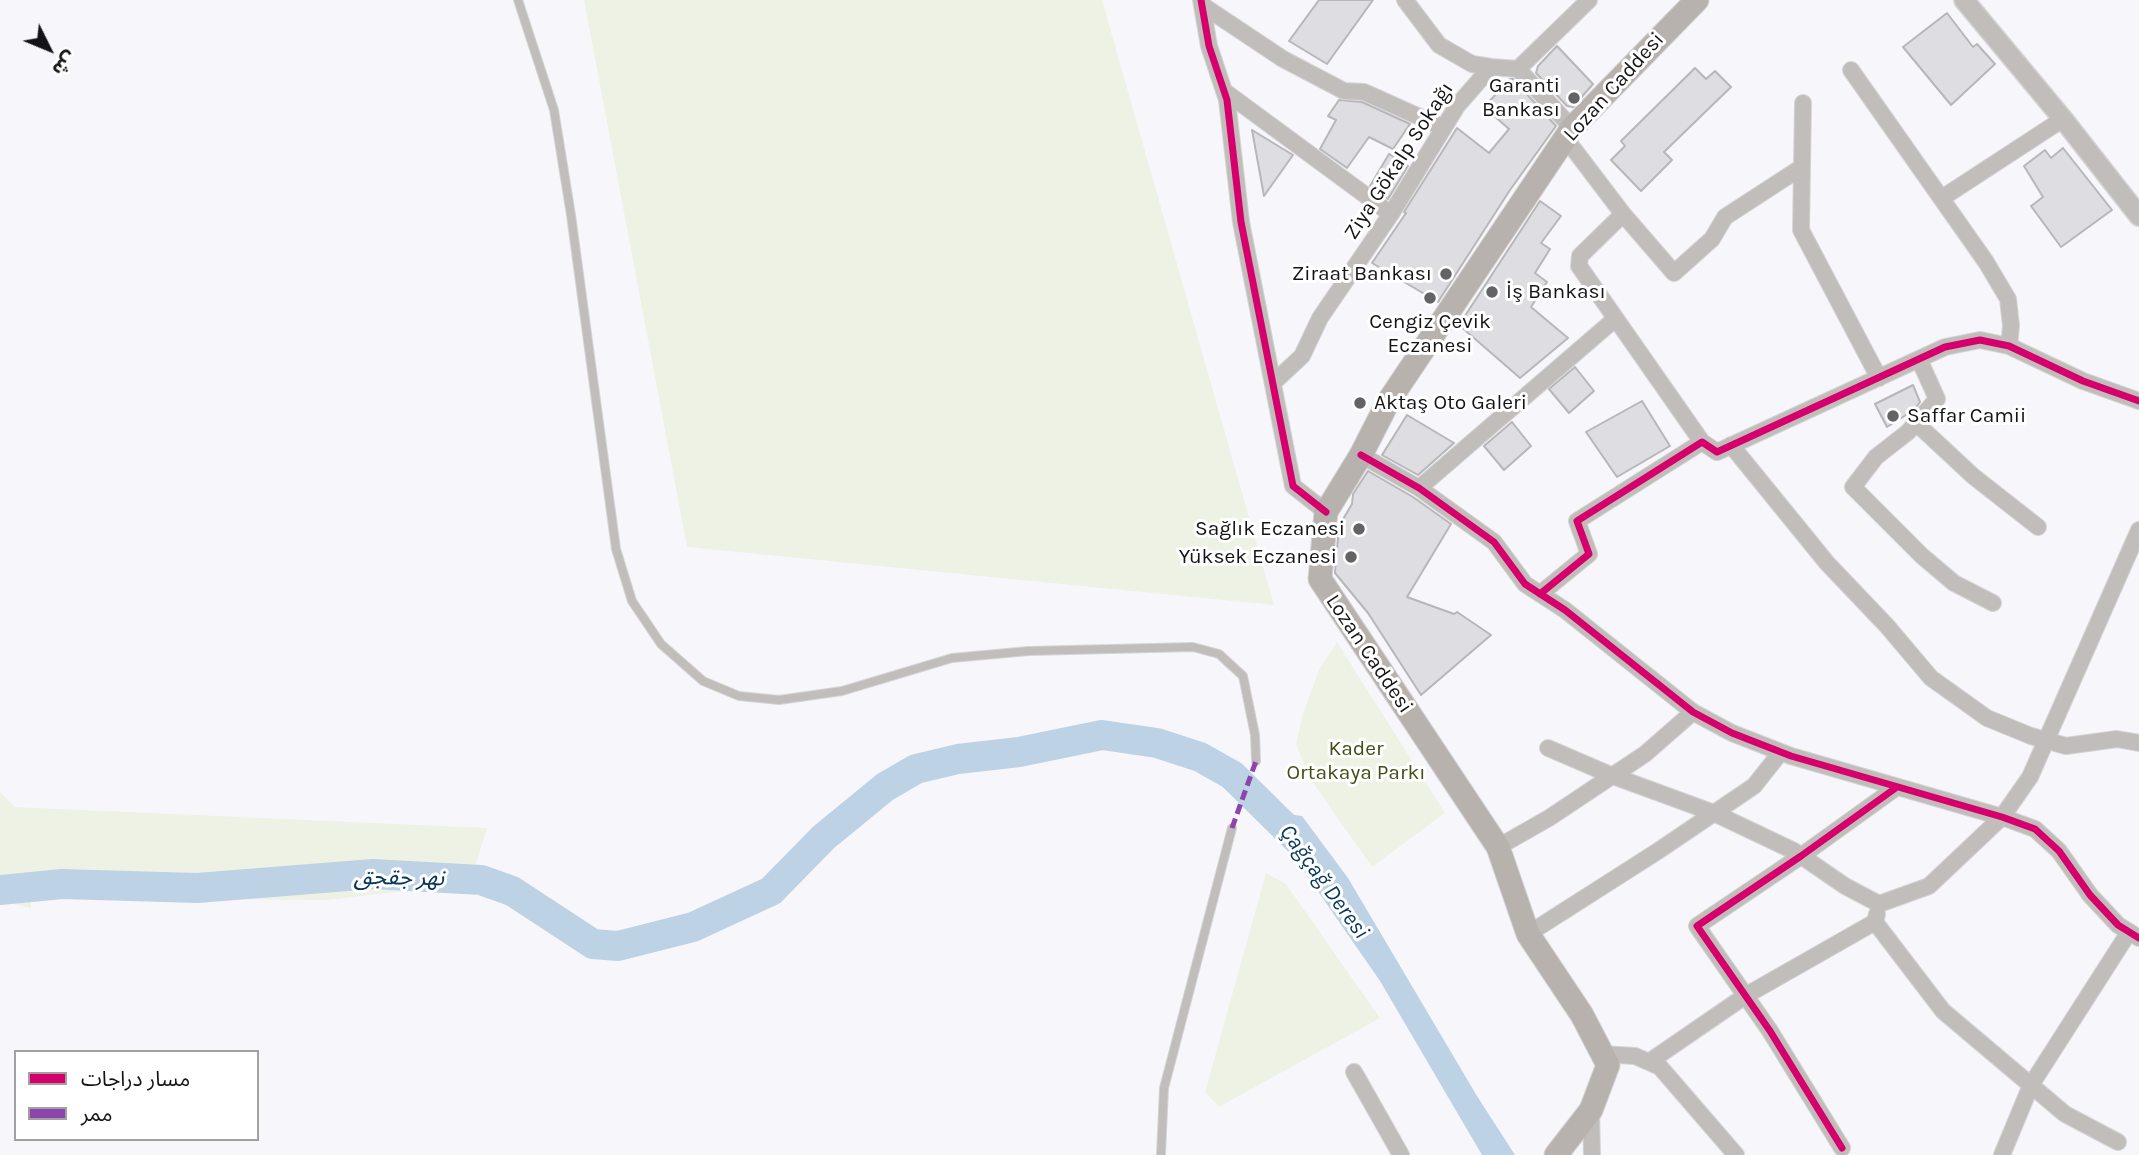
<!DOCTYPE html>
<meta charset="utf-8">
<style>
body{margin:0}
#map{position:relative;width:2139px;height:1155px;overflow:hidden;background:#f7f7fb;font-family:Karla,"Noto Sans Arabic",sans-serif}
canvas{display:block}
.legend{position:absolute;left:14px;top:1050px;width:245px;height:91px;box-sizing:border-box;background:#fff;border:2px solid #a1a1a2;margin:0;padding:9px 12px;list-style:none;font-size:21px;color:#141416}
.legend li{display:flex;align-items:center;gap:14px;height:35px}
.legend b{width:35px;border:2px solid #a1a1a2}
.north{position:absolute;left:14px;top:14px;width:70px;height:70px;-webkit-text-stroke:5px #fff;paint-order:stroke;rotate:133deg;font-size:19px;font-weight:700;line-height:28px;text-align:center;color:#141416}
.north::after{content:'';display:block;margin:auto;width:24px;height:32px;background:#141416;clip-path:polygon(50% 0,100% 100%,50% 72%,0 100%)}
</style>
<div id="map">
<canvas width="2139" height="1155"></canvas>
<ul class="legend">
<li><b style="height:9px;background:#d6006c"></b>مسار دراجات</li>
<li><b style="height:9px;background:#8e44ad"></b>ممر</li>
</ul>
<div class="north">ش</div>
</div>
<script>
const g = document.querySelector('canvas').getContext('2d');
g.lineJoin = 'round';
function fill(path, color) { g.fillStyle = color; g.fill(path, 'evenodd'); }
const poly = rows => new Path2D(rows.map(r => 'M' + r).join(''));
function stroke(path, color, width, dash) { g.strokeStyle = color; g.lineWidth = width; g.lineCap = dash ? 'butt' : 'round'; g.setLineDash(dash || []); g.stroke(path); }
function drawText(font, color, halo, rows, align = 'center') {
  g.font = font + ' Karla,"Noto Sans Arabic",sans-serif'; g.lineWidth = 6; g.setLineDash([]); g.textBaseline = 'middle'; g.strokeStyle = halo; g.fillStyle = color; for (const [text, x, y, turn = 0] of rows) {
    g.save(); g.translate(x, y); g.rotate((+turn || 0) * Math.PI / 180); g.textAlign = isNaN(turn) ? turn : align; if (halo) g.strokeText(text, 0, 0); g.fillText(text, 0, 0); g.restore();
  }
}
fill(poly([
 [584,0,1102,0,1274,605,687,547],
 [1337,642,1445,813,1372,867,1309,777,1296,744,1303,713,1319,670],
 [0,792,15,807,487,828,470,883,328,900,198,899,84,891,31,894,31,908,0,901],
 [1266,873,1286,884,1380,1018,1219,1107,1205,1092]
]), '#eef2e5');
fill(poly([
 [1269,811,1302,816,1348,878,1477,1096,1515,1155,1482,1155,1380,981,1288,848]
]), '#bed2e6');
stroke(poly([
 [0,890,62,884,197,888,373,874,481,880,512,891,593,944,618,946,693,927,771,891,824,837,885,787,916,769,958,759,1019,752,1102,735,1157,743,1200,757,1232,775,1298,840]
]), '#bed2e6', 30);
const building = poly([
 [1319,0,1373,0,1327,64,1289,41,1319,0],
 [1947,13,1973,47,1977,44,1995,64,1951,105,1903,47,1947,13],
 [1557,46,1593,84,1573,107,1567,106,1536,73,1538,66,1557,46],
 [1695,68,1706,79,1715,71,1731,87,1664,152,1672,160,1641,191,1611,160,1625,146,1621,141,1695,68],
 [1510,79,1513,79,1556,126,1510,190,1438,302,1372,263,1406,213,1404,212,1457,128,1489,153,1509,129,1484,107,1510,79],
 [1339,100,1362,102,1410,124,1393,149,1369,137,1347,168,1320,149,1336,120,1328,116,1339,100],
 [1252,130,1293,155,1264,196,1252,130],
 [2063,148,2112,210,2061,247,2031,206,2043,197,2024,166,2045,150,2051,158,2063,148],
 [1389,154,1408,166,1388,199,1370,186,1389,154],
 [1540,201,1561,216,1541,243,1550,249,1535,273,1547,282,1531,307,1568,338,1520,378,1459,325,1540,201],
 [1575,367,1594,391,1569,413,1549,389,1575,367],
 [1913,385,1920,402,1914,410,1887,427,1875,404,1913,385],
 [1642,401,1670,446,1617,477,1586,432,1642,401],
 [1407,415,1454,443,1418,475,1382,455,1407,415],
 [1512,422,1531,446,1504,470,1484,446,1512,422],
 [1368,471,1413,497,1451,524,1407,597,1454,614,1457,612,1491,635,1421,695,1368,613,1335,573,1339,526,1352,504,1353,494,1368,471]
]);
fill(building, '#dedee2');
stroke(building, '#b7b7ba', 2);
const service = poly([
 [518,0,554,110,571,215,616,549,632,601,661,644,703,681,739,696,779,700,842,691,952,658,1029,651,1193,647,1219,654,1243,676,1255,735,1256,761],
 [1161,1155,1164,1088,1232,828]
]);
const minor = poly([
 [1201,0,1209,46,1227,100,1241,222,1293,486,1326,512],
 [1405,0,1439,45,1472,64,1491,67],
 [1202,5,1283,59,1344,91,1364,92,1442,127],
 [1518,69,1572,128],
 [1851,70,1986,262,2008,299,2011,326,2009,346],
 [1224,91,1391,214],
 [1803,103,1801,230,1879,378],
 [1566,139,1623,214,1674,273,1712,239,1725,217,1802,167],
 [1942,198,2063,119],
 [1623,214,1580,256,1579,266,1702,442],
 [1919,359,1937,399,1908,432,1876,457,1853,487,1922,556,1954,583,1993,603],
 [1273,383,1302,356,1320,318,1391,214,1457,106,1491,67,1518,69,1589,0],
 [1916,423,1973,476,2038,527],
 [1731,445,1827,563,1887,626,1931,678,1987,718,2031,736,2066,746,2117,739,2139,743],
 [1361,455,1419,488,1494,542,1525,584,1565,610,1693,712,1732,733,1791,756,2002,817,2035,829,2059,851,2090,895,2118,925,2139,938],
 [1419,488,1615,319],
 [1540,594,1589,554,1577,521,1702,442,1717,452,1945,347,1980,340,2009,346,2083,381,2139,401],
 [1548,748,1613,776,1714,813,1794,851,1845,886,1879,904,1929,886,2002,817,2030,777,2139,530],
 [1498,847,1549,818,1645,754,1693,712],
 [1875,922,1943,1011,2065,1114,2118,1142],
 [1528,934,1658,851,1754,786,1781,752],
 [1602,1054,1635,1056,1660,1067,1736,1155],
 [1649,1062,1745,996,1875,922,1877,914],
 [1354,1072,1401,1155],
 [1591,1110,1592,1155],
 [1842,1148,1770,1031,1697,926,1801,856,1897,787],
 [2002,1155,2031,1085,2129,932]
]);
const tertiary = poly([
 [1964,0,2063,119,2139,216]
]);
const secondary = poly([
 [1556,1155,1591,1110,1608,1065,1582,1015,1528,934,1498,847,1320,579,1326,512,1361,455,1388,402,1572,128,1697,0]
]);
stroke(service, '#d4d4d6', 10);
stroke(minor, '#d4d4d6', 18);
stroke(tertiary, '#d4d4d6', 22);
stroke(secondary, '#d4d4d6', 25);
stroke(service, '#c1bdba', 8);
stroke(minor, '#c1bdba', 16);
stroke(tertiary, '#c1bdba', 19);
stroke(secondary, '#b7b2ae', 23);
stroke(poly([
 [1232,828,1256,761]
]), '#8e44ad', 5, [10, 5]);
stroke(poly([
 [1201,0,1209,46,1227,100,1241,222,1293,486,1326,512],
 [1361,455,1419,488,1494,542,1525,584,1565,610,1693,712,1732,733,1791,756,2002,817,2035,829,2059,851,2090,895,2118,925,2139,938],
 [1540,594,1589,554,1577,521,1702,442,1717,452,1945,347,1980,340,2009,346,2083,381,2139,401],
 [1842,1148,1770,1031,1697,926,1801,856,1897,787]
]), '#d6006c', 7);
for (const [x, y, r, color] of [
 [1574,98,7,"#636366"],
 [1446,274,7,"#636366"],
 [1492,292,7,"#636366"],
 [1430,298,7,"#636366"],
 [1360,403,7,"#636366"],
 [1893,416,7,"#636366"],
 [1359,529,7,"#636366"],
 [1351,557,7,"#636366"]
]) { const dot = new Path2D(); dot.arc(x, y, r, 0, 2 * Math.PI); g.fillStyle = color; g.fill(dot); stroke(dot, '#fff', 2.5); }
drawText('21px', '#141416', '#fff', [
 ["Garanti",1560,86],
 ["Bankası",1560,110],
 ["Ziraat Bankası",1432,274],
 ["İş Bankası",1506,292,"left"],
 ["Cengiz Çevik",1430,322,"center"],
 ["Eczanesi",1430,346,"center"],
 ["Aktaş Oto Galeri",1374,403,"left"],
 ["Saffar Camii",1907,416,"left"],
 ["Sağlık Eczanesi",1345,529],
 ["Yüksek Eczanesi",1337,557]
], 'right');
drawText('21px', '#141416', '#fff', [
 ["Lozan Caddesi",1614,87,-48],
 ["Ziya Gökalp Sokağı",1399,161,-57],
 ["Lozan Caddesi",1369,654,56]
]);
drawText('21px', '#444f18', '#fff', [
 ["Kader",1356,749],
 ["Ortakaya Parkı",1356,773]
]);
drawText('italic 23px', '#07375a', '#fff', [
 ["نهر جقجق",399,878,1],
 ["Çağçağ Deresi",1324,882,54]
]);
</script>
